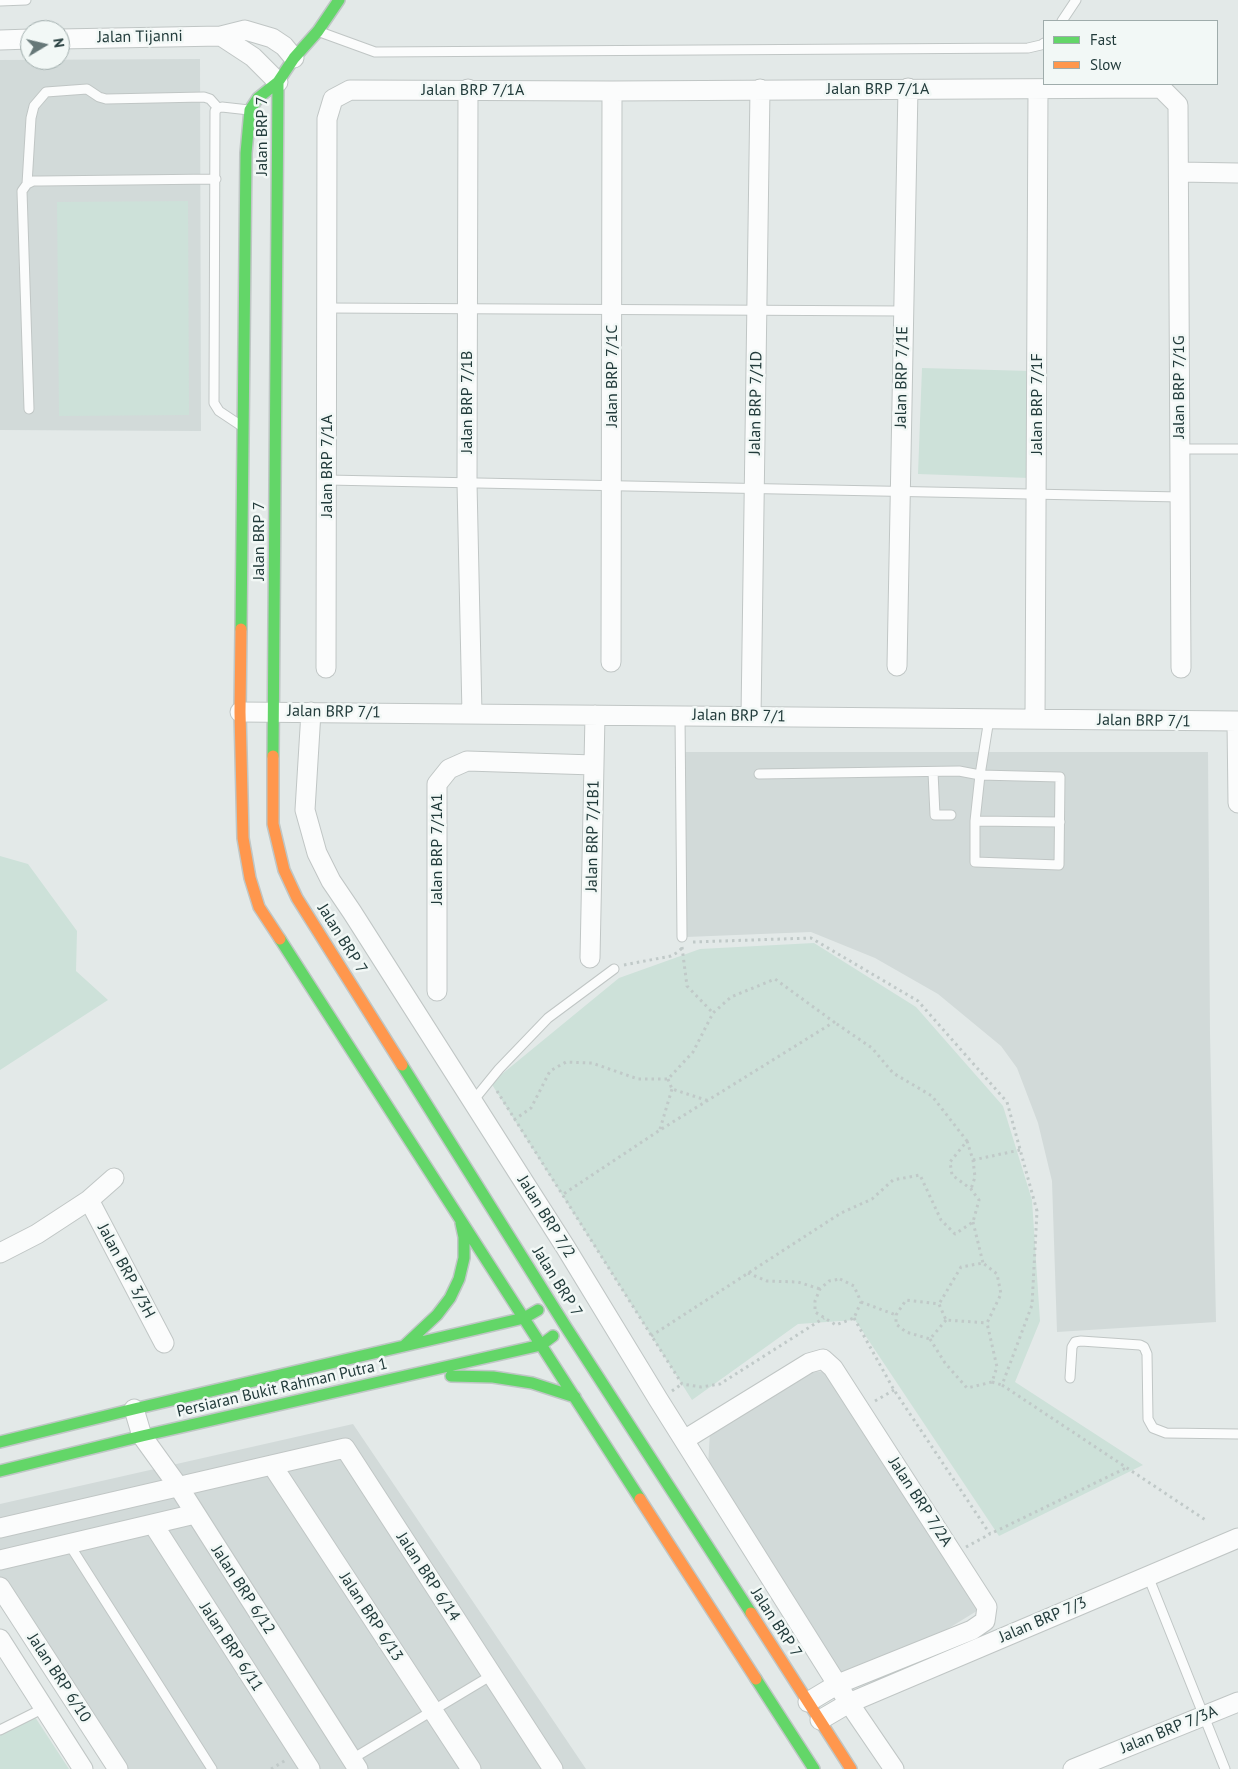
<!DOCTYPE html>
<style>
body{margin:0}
#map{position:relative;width:1238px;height:1769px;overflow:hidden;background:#e3e9e8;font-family:"PT Sans",sans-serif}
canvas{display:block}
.legend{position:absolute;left:1043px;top:20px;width:175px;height:65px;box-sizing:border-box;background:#f2f8f6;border:1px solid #9facab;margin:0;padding:6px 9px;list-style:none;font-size:15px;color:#223b3b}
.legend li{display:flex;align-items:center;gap:10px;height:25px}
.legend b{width:25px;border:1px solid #9facab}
.north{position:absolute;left:20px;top:20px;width:50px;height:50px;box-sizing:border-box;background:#f2f8f6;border:1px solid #9facab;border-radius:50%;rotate:81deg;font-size:14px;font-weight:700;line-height:20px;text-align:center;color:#223b3b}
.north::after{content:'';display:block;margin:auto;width:18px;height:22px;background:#667878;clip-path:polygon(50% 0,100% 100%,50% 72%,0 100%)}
</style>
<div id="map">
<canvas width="1238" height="1769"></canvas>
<ul class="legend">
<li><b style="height:6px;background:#63d668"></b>Fast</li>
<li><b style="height:6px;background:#ff974d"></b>Slow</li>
</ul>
<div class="north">N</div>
</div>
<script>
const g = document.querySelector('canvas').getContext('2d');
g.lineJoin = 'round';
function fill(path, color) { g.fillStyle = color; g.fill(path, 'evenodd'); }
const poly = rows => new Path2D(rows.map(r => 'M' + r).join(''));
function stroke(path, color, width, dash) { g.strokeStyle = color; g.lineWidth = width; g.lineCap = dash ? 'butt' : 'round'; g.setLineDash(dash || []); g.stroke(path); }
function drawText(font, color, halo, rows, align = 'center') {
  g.font = font + ' "PT Sans",sans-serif'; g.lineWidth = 5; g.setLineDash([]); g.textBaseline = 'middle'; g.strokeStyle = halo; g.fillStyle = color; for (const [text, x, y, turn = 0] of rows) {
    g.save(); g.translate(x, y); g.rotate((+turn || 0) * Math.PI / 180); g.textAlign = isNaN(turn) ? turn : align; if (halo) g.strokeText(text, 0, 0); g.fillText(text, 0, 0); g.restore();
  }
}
fill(poly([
 [200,59,201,431,0,430,0,60],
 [685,752,1208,752,1210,1034,1216,1322,1057,1332,1052,1181,1038,1123,1017,1068,1001,1046,938,994,875,958,811,932,686,937],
 [810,1370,829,1373,980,1609,928,1641,841,1677,708,1467,710,1431],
 [353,1424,586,1769,108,1769,0,1603,0,1504]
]), '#d2dad9');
fill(poly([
 [188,201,189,415,59,416,57,202],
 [922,368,1030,371,1029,478,918,474],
 [0,856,28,864,77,931,76,971,108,1000,0,1070],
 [814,943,916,1007,1003,1106,1032,1200,1040,1321,1015,1382,1143,1465,999,1536,855,1320,798,1324,692,1400,491,1083,619,978,700,949],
 [35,1717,69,1769,0,1769,0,1735]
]), '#cde1d9');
const lane = poly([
 [0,1,26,0],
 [1062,21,1076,0],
 [320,32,375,52,1028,48,1041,45,1044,43],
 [27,184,31,118,34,106,46,92,87,89,99,97,106,99,204,97,210,99,218,108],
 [327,308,904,311],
 [29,409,22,191,27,184,33,181,40,181,216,179],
 [240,425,219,411,214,403,215,111,218,108,222,107,249,110],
 [1179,449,1238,449],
 [327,480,1180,497],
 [680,716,682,937],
 [933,772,935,815,951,815],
 [759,774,959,771,980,775,1060,777,1059,865,975,862,975,821,980,775,989,719],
 [975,821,1060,822],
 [473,1101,499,1069,548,1018,614,969],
 [1070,1378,1072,1347,1075,1342,1081,1341,1140,1345,1144,1347,1147,1354,1148,1419,1153,1428,1166,1433,1238,1434],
 [69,1544,212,1769],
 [1148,1576,1225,1769],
 [0,1730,44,1708],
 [352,1759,492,1675]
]);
const street = poly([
 [221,36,253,57,278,82],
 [60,39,221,36,245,30,272,38,284,46,294,58],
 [0,40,30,39],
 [468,89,467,483,472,714],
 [1179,172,1238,173],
 [611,662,612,91],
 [897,666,908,88],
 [326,668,327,119,333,99,350,90,612,91,1161,88,1178,105,1181,668],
 [240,712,1238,721],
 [311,712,305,810,317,853,331,881,352,912,566,1248,658,1399,849,1703,894,1769],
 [751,716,760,89],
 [1035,719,1038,89],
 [1237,721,1238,803],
 [590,958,595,715],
 [437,991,437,784,449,769,467,761,594,765],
 [89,1200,164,1343],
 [0,1253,37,1234,89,1200,114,1178],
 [134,1409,142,1436,178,1486,358,1769],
 [684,1440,809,1363,823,1359,833,1368,987,1607,985,1621,972,1630,838,1684,808,1702],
 [272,1465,471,1769],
 [153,1524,310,1769],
 [0,1528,345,1448,553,1769],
 [0,1560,195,1514],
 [0,1587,118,1769],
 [0,1639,83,1769],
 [820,1720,849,1703,1238,1538],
 [1073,1769,1238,1702]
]);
const fast = poly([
 [241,629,246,153,250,110,258,98,278,82,294,58,318,31,339,0],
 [273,756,278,82],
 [280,939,640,1499],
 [402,1065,566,1327,751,1613],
 [405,1345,437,1315,450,1298,459,1279,464,1258,464,1237,461,1223],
 [451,1376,493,1377,532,1383,575,1397],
 [0,1442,134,1409,524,1318,538,1310],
 [0,1471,142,1436,541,1345,553,1336],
 [756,1679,814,1769]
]);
const slow = poly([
 [241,629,240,712,243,838,250,878,259,907,280,939],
 [273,756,273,824,284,870,297,898,402,1065],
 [640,1499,756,1679],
 [751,1613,851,1769]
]);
stroke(lane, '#c0c6c5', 11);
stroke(street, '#c0c6c5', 21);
stroke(fast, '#bfc6c5', 14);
stroke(slow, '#bfc6c5', 14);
stroke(poly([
 [693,942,811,938,918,1001,1007,1102,1037,1211,1032,1305,1002,1385,1207,1521],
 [682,947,687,986,713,1013],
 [624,965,671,956,678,952,682,948],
 [668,1079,672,1089,709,1101],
 [497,1091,682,1384,701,1387,720,1384,824,1318],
 [514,1120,531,1108,550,1071,566,1062,592,1063,638,1079,668,1079,693,1052,713,1013,731,997,775,979,834,1022,660,1130,562,1195],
 [660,1129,672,1089],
 [967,1141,973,1160,975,1177,971,1189],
 [973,1160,1020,1150],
 [973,1222,983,1263],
 [748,1273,767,1281,798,1282,820,1289],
 [840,1279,854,1286,861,1302,854,1318,836,1325,815,1312,815,1301,820,1289,829,1281,840,1279],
 [861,1302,896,1315],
 [854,1318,894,1390,990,1534,1126,1468],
 [946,1320,930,1339,906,1332,896,1324,896,1315,906,1300,939,1304,946,1320,987,1323],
 [651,1336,841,1213,872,1199,893,1180,920,1175,941,1220,955,1234,973,1222,979,1200,971,1189,952,1175,950,1162,967,1141,932,1096,893,1073,872,1048,834,1022],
 [930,1339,945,1363,967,1388,992,1382,997,1367,987,1323,1001,1294,997,1274,983,1263,961,1267,939,1304],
 [992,1382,1002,1385],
 [672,1391,682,1384],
 [875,1401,894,1390],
 [966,1547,990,1534],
 [271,1769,286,1760]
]), '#c0c9c8', 3, [2.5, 4]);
stroke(lane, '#fbfcfc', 9);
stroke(street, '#fbfcfc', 19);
stroke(fast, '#63d668', 11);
stroke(slow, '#ff974d', 11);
drawText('16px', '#223b3b', '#f2f8f6', [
 ["Jalan Tijanni",140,37,-1],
 ["Jalan BRP 7/1A",878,89],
 ["Jalan BRP 7/1A",473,90],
 ["Jalan BRP 7",262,136,-90],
 ["Jalan BRP 7/1C",612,376,-90],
 ["Jalan BRP 7/1E",902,377,-89],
 ["Jalan BRP 7/1G",1179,387,-90],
 ["Jalan BRP 7/1B",467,402,-90],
 ["Jalan BRP 7/1D",756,403,-89],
 ["Jalan BRP 7/1F",1037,404,-90],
 ["Jalan BRP 7/1A",327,466,-90],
 ["Jalan BRP 7",259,541,-90],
 ["Jalan BRP 7/1",334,712,1],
 ["Jalan BRP 7/1",739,716,1],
 ["Jalan BRP 7/1",1144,721,1],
 ["Jalan BRP 7/1B1",593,836,-89],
 ["Jalan BRP 7/1A1",437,849,-90],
 ["Jalan BRP 7",342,939,58],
 ["Jalan BRP 7/2",546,1217,58],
 ["Jalan BRP 3/3H",126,1271,62],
 ["Jalan BRP 7",557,1282,58],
 ["Persiaran Bukit Rahman Putra 1",282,1388,-13],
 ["Jalan BRP 7/2A",920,1502,57],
 ["Jalan BRP 6/14",428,1577,57],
 ["Jalan BRP 6/12",243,1590,57],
 ["Jalan BRP 6/13",371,1617,57],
 ["Jalan BRP 7/3",1043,1620,-23],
 ["Jalan BRP 7",776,1623,57],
 ["Jalan BRP 6/11",231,1647,57],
 ["Jalan BRP 6/10",59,1678,57],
 ["Jalan BRP 7/3A",1169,1730,-22]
]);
</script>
